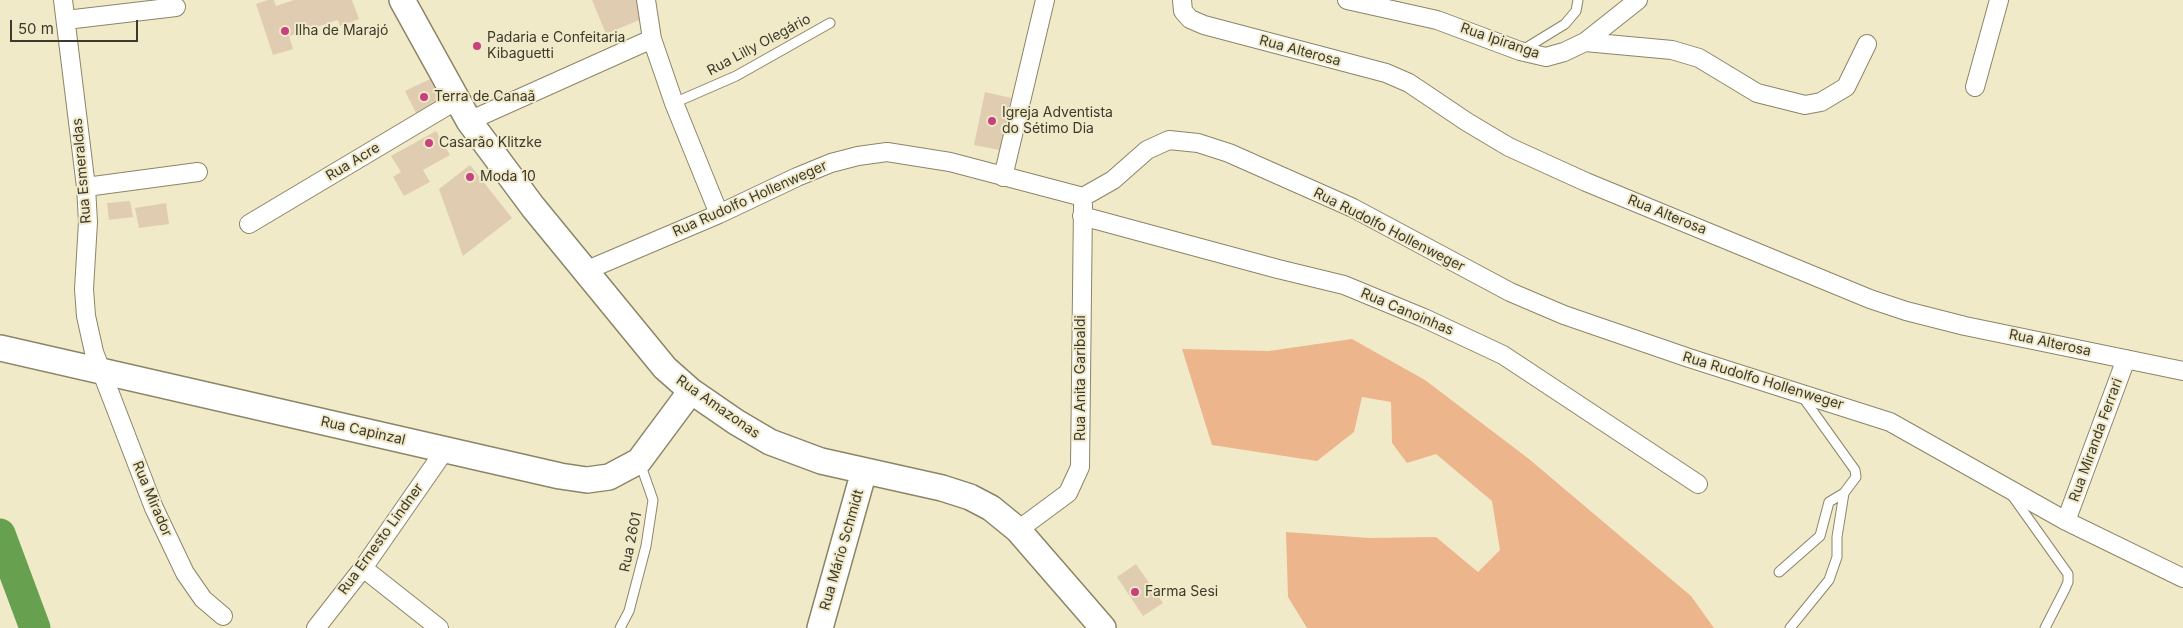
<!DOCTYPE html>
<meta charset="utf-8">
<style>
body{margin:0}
#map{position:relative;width:2183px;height:628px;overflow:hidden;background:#f1eac9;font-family:Inter,sans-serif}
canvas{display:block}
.scale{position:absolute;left:10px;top:20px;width:128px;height:22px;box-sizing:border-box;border:2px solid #3c392d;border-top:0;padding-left:6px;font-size:15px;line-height:18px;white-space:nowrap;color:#3c392d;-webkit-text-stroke:4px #f1eac9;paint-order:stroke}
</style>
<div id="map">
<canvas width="2183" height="628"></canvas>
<div class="scale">50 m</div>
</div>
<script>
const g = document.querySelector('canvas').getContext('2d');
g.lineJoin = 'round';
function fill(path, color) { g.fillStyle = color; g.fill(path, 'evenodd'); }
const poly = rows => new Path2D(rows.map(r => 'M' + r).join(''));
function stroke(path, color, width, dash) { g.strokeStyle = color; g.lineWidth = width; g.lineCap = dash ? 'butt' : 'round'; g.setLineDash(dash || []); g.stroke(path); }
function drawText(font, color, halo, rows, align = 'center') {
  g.font = font + ' Inter,sans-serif'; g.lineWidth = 4; g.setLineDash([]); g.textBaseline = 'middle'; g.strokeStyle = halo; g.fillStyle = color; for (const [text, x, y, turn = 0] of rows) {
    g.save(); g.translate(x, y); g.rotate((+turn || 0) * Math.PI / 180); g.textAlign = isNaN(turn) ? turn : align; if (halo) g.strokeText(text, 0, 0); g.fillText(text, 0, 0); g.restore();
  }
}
fill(poly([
 [1352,339,1425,380,1529,459,1691,596,1714,628,1307,628,1288,597,1286,532,1369,538,1436,537,1478,572,1500,550,1492,501,1436,454,1407,463,1392,443,1391,402,1362,397,1354,432,1317,461,1212,445,1182,349,1269,351]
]), '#edb58c');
stroke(poly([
 [0,534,35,628]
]), '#67a150', 31);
fill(poly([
 [268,0,274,0,276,6,294,0,352,0,359,19,340,26,338,20,289,36,293,49,273,55,256,4],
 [592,0,636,0,644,18,606,34],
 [430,79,442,103,417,115,405,91],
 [985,92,1011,98,1000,150,974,145],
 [436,131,450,155,423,170,430,182,404,196,393,177,401,172,391,156],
 [470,165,512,218,463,256,439,189],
 [130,201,133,217,109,220,107,203],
 [166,203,169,224,139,228,135,208],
 [1136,564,1163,603,1143,616,1117,577]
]), '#e0ccb0');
const lane = poly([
 [1521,51,1565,24,1576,11,1578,0],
 [674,103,736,76,830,23],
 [2011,494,2068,574,2068,582,2065,589,2045,628],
 [1779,572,1820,536,1829,502,1844,493],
 [620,628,629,611,646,546,653,500,640,463],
 [1790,628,1829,580,1837,557,1837,537,1844,493,1856,477,1855,470,1802,396]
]);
const street = poly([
 [63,0,86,187,88,222,84,289,86,316,94,352,154,508,185,573,203,599,223,616],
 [646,0,652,39,674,103,719,214],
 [1182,0,1183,11,1190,19,1204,25,1386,73,1409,83,1467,122,1509,147,1586,182,1870,299,1906,311,1965,326,2183,371],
 [1347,0,1437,20,1520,51,1546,57,1564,52,1585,42,1638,0],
 [66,20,176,7],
 [1585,42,1672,50,1699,58,1757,93,1805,105,1821,102,1846,87,1867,44],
 [1975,87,1999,0],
 [469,121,652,39],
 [1003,177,1045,0],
 [86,187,198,172],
 [1082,216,1278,269,1344,285,1424,318,1503,355,1698,484],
 [249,224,457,100],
 [585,271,719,214,797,177,831,163,858,156,887,152,950,162,1083,197,1113,180,1147,150,1169,140,1198,143,1229,153,1353,208,1510,292,1564,315,1689,358,1890,422,2066,521,2183,578],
 [2066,521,2126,359],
 [1018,530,1068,493,1080,467,1083,205],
 [363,568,439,628],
 [316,628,363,568,445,450]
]);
const secondary = poly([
 [402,0,469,121,533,207,665,368,691,391,736,422,770,442,821,461,942,488,970,497,991,508,1018,530,1103,628],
 [0,348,560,476,587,480,609,477,639,461,691,391],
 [820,628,864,471]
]);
stroke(lane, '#8b8567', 11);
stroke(street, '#8b8567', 20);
stroke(secondary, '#8b8567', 28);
stroke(lane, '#fff', 9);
stroke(street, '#fff', 18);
stroke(secondary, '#fff', 25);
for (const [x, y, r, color] of [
 [285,31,5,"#c8407e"],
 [477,46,5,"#c8407e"],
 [424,97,5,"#c8407e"],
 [992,121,5,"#c8407e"],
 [429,143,5,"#c8407e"],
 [470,177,5,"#c8407e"],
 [1135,592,5,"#c8407e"]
]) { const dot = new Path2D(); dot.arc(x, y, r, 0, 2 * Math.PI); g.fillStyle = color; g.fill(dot); stroke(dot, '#f1eac9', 2); }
drawText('14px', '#3c392d', '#f1eac9', [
 ["Ilha de Marajó",295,31],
 ["Padaria e Confeitaria",487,38],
 ["Kibaguetti",487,54],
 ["Terra de Canaã",434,97],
 ["Igreja Adventista",1002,113],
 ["do Sétimo Dia",1002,129],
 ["Casarão Klitzke",439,143],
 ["Moda 10",480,177],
 ["Farma Sesi",1145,592]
], 'left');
drawText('14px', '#3c392d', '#f1eac9', [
 ["Rua Ipiranga",1500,41,19],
 ["Rua Lilly Olegário",759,45,-28],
 ["Rua Alterosa",1300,51,15],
 ["Rua Acre",353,162,-31],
 ["Rua Esmeraldas",82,171,-95],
 ["Rua Rudolfo Hollenweger",750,199,-24],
 ["Rua Alterosa",1667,215,22],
 ["Rua Rudolfo Hollenweger",1389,230,27],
 ["Rua Canoinhas",1407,312,23],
 ["Rua Alterosa",2050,343,12],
 ["Rua Anita Garibaldi",1081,378,-90],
 ["Rua Rudolfo Hollenweger",1763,381,17],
 ["Rua Amazonas",718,407,35],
 ["Rua Capinzal",363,431,13],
 ["Rua Miranda Ferrari",2096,440,-70],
 ["Rua Mirador",152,499,67],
 ["Rua Ernesto Lindner",381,539,-54],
 ["Rua 2601",631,542,-78],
 ["Rua Mário Schmidt",842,550,-74]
]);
</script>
